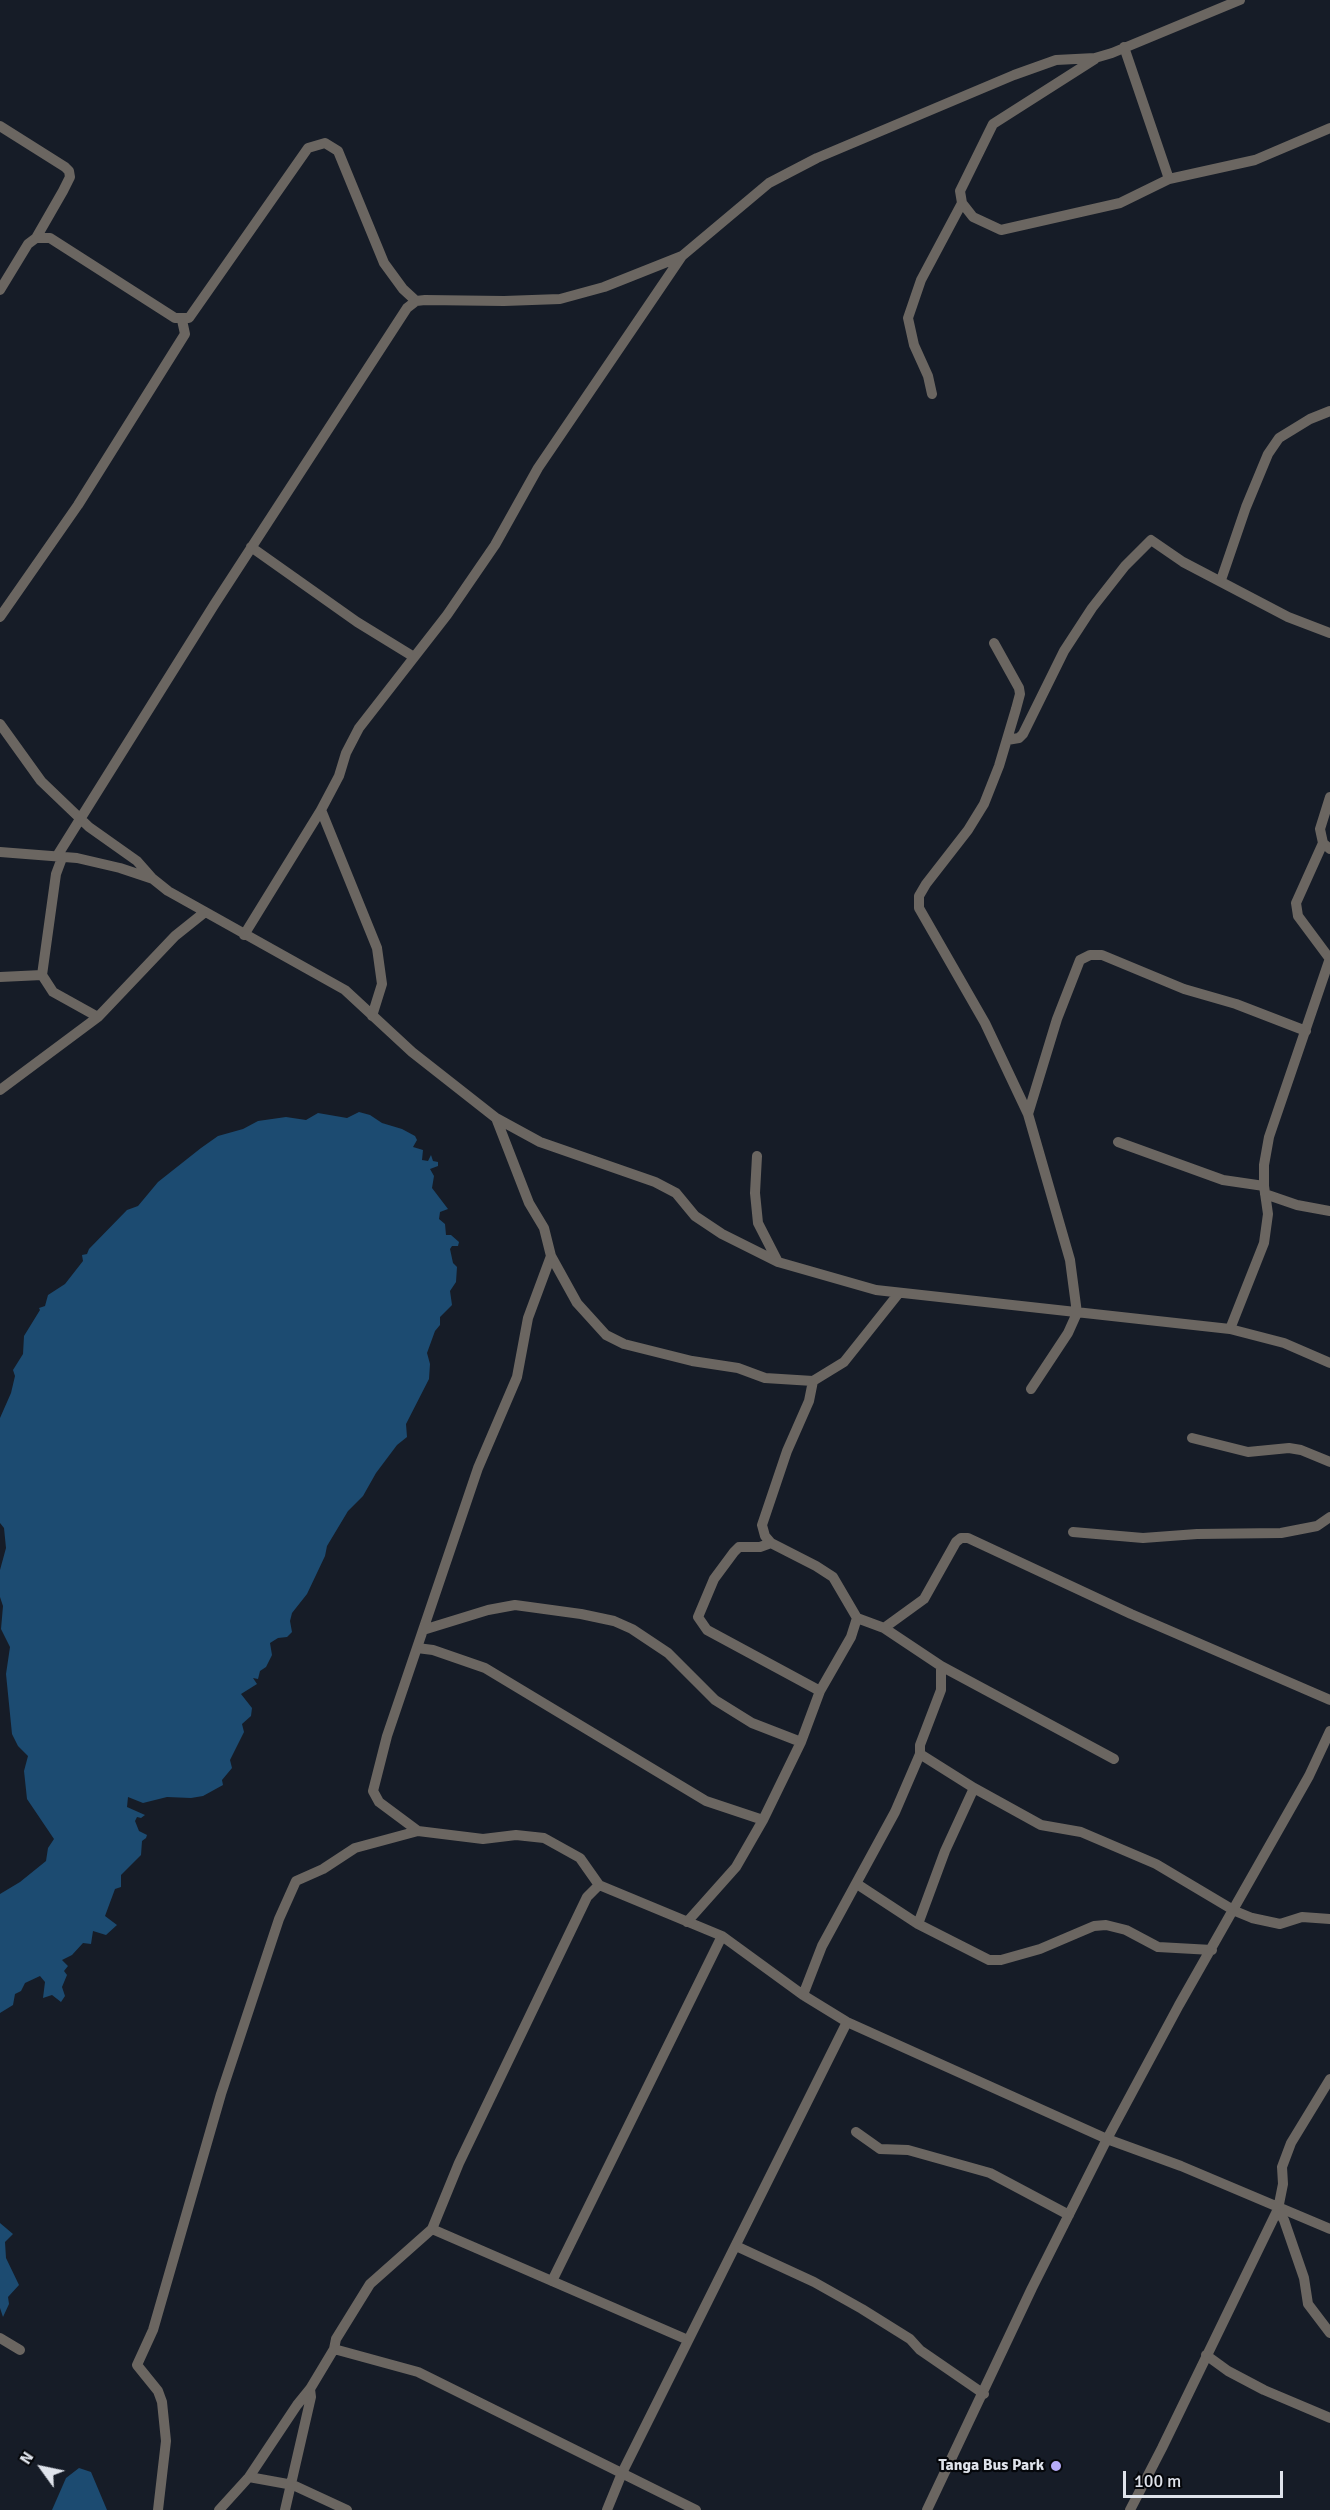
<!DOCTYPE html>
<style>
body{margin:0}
#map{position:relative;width:1330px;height:2510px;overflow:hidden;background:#161c27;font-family:Signika,sans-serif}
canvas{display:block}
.north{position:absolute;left:12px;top:2438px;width:60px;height:60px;-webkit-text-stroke:4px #05070b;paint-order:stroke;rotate:303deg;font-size:16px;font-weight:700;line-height:24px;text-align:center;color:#dfe3eb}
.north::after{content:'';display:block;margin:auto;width:21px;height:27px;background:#dfe3eb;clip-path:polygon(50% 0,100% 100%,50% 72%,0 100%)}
.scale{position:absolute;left:1123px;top:2471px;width:160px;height:27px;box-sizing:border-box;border:3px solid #dfe3eb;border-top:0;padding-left:8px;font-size:18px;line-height:21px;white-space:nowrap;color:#dfe3eb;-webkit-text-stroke:4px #05070b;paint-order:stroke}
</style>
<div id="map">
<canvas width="1330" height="2510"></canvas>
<div class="north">N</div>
<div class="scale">100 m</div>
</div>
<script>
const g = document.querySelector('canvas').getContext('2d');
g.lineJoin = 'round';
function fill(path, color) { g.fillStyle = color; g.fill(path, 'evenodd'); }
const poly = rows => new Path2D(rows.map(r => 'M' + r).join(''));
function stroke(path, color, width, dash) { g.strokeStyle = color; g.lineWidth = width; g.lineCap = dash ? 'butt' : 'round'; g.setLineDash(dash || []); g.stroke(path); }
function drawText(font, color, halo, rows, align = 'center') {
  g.font = font + ' Signika,sans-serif'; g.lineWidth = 4.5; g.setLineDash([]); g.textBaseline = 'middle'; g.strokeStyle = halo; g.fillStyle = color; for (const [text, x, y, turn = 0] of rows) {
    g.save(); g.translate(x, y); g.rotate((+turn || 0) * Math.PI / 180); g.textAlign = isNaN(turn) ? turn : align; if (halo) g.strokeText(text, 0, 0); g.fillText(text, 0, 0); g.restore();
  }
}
fill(poly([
 [359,1112,370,1115,382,1123,402,1129,415,1136,417,1140,413,1147,423,1150,422,1160,428,1161,431,1155,433,1161,438,1162,438,1166,430,1169,434,1176,432,1188,448,1209,440,1212,439,1219,445,1224,446,1235,451,1235,459,1242,458,1246,452,1246,450,1249,453,1263,457,1267,456,1282,450,1291,452,1305,440,1317,440,1325,435,1331,427,1353,430,1364,429,1379,406,1424,407,1437,397,1445,376,1473,363,1496,348,1511,327,1546,325,1556,307,1594,292,1613,290,1621,292,1632,287,1637,278,1638,270,1643,272,1655,266,1667,260,1671,258,1679,253,1678,257,1684,241,1694,252,1708,251,1716,242,1724,244,1732,230,1760,232,1768,222,1780,223,1785,203,1796,191,1798,167,1797,143,1803,128,1797,127,1807,145,1815,141,1818,137,1817,135,1821,139,1831,147,1835,146,1838,142,1841,141,1855,121,1875,121,1887,115,1889,105,1916,117,1925,106,1935,93,1931,91,1944,83,1943,72,1955,62,1960,68,1966,64,1971,67,1975,62,1987,65,1996,61,2002,52,1995,43,1998,45,1982,40,1976,25,1983,21,1991,15,1994,13,2005,0,2013,0,1894,20,1882,46,1861,48,1848,54,1839,27,1799,24,1771,28,1756,18,1746,12,1734,6,1674,10,1647,1,1629,3,1606,0,1597,0,1570,6,1548,4,1528,0,1523,0,1418,11,1393,15,1376,13,1370,23,1354,24,1336,40,1310,39,1308,45,1306,48,1295,65,1284,83,1261,82,1255,87,1254,89,1249,127,1210,138,1206,158,1182,201,1148,218,1136,243,1129,258,1121,286,1117,306,1120,318,1113,347,1118],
 [0,2223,13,2234,5,2242,6,2258,19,2285,8,2297,9,2304,3,2317,0,2308],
 [79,2468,91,2472,107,2510,52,2510,66,2478]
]), '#1c4b71');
stroke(poly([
 [1124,47,1169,179],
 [1095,59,993,124,960,191,962,203,973,217,1001,230,1120,203,1169,179,1255,160,1330,128],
 [0,126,65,167,69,171,70,177,63,191,36,238],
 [0,290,28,244,36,238,50,238,175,318,189,318,308,148,325,143,338,151,384,263,403,289,416,301],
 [932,394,928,376,914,345,908,318,921,280,962,203],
 [251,547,357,622,414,657],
 [1221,580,1246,507,1268,454,1279,438,1310,419,1330,411],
 [0,617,78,505,185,334,182,320],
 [994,643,1019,688,1020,694,1016,709,999,766,984,804,968,830,926,884,919,896,919,908,985,1023,1028,1114,1070,1260,1077,1313,1068,1333,1031,1389],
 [0,724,41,781,89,827,137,861,152,878],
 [1007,740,1019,738,1023,734,1064,651,1092,608,1125,566,1151,540,1183,562,1288,617,1330,633],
 [1330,797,1320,829,1323,843,1330,849],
 [321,810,377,948,382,984,372,1016],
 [1323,843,1296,903,1298,916,1330,959],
 [0,852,77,858,120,868,153,879,168,891,345,990,412,1052,496,1118,540,1142,655,1182,676,1193,695,1216,722,1234,778,1262,876,1290,1230,1329,1284,1343,1330,1363],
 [244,935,321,810,339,776,346,753,359,728,447,615,495,545,538,468,682,256,769,183,817,158,1014,75,1056,60,1095,58,1112,53,1240,0],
 [0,977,42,975],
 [98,1017,53,992,42,975,56,874,62,858,57,856,214,605,407,308,416,301,425,300,504,301,560,299,604,287,682,256],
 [0,1090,98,1017,175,936,205,912],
 [1028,1114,1057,1019,1080,960,1090,955,1102,955,1184,989,1236,1004,1306,1031],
 [496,1118,529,1203,544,1228,551,1256,577,1303,606,1335,624,1344,692,1361,738,1368,765,1378,813,1381,844,1362,899,1293],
 [1118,1142,1223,1180,1264,1186],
 [757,1156,755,1193,758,1223,778,1262],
 [1265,1194,1297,1205,1330,1211],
 [551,1256,528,1318,517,1377,478,1468,387,1736,373,1791,379,1802,418,1831,483,1839,516,1835,544,1838,580,1858,599,1885],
 [1230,1329,1264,1243,1268,1214,1264,1186,1264,1165,1269,1137,1330,958],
 [1192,1438,1248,1452,1289,1448,1301,1450,1330,1462],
 [1073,1532,1143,1538,1197,1534,1281,1533,1317,1526,1330,1517],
 [771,1543,760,1547,739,1547,734,1552,714,1579,698,1617,707,1630,820,1691],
 [857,1618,884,1628,941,1666,1114,1759],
 [884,1628,924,1599,956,1542,961,1538,968,1538,1131,1614,1330,1700],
 [423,1630,488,1610,515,1605,581,1614,614,1621,632,1629,668,1653,715,1700,752,1723,801,1742],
 [417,1648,433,1650,485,1668,706,1801,763,1820],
 [920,1754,974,1788,1041,1825,1081,1832,1156,1864,1235,1911,1252,1918,1280,1924,1302,1917,1330,1919],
 [857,1884,918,1924,989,1960,1001,1960,1040,1949,1094,1926,1106,1925,1126,1930,1158,1947,1212,1950],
 [687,1922,736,1867,763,1820,801,1742,820,1691,851,1637,857,1618,833,1577,816,1566,771,1543,765,1536,762,1525,787,1451,809,1401,813,1381],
 [918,1924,945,1851,974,1788],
 [803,1995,822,1946,895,1812,920,1754,920,1745,941,1690,941,1666],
 [856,2132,880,2149,908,2150,990,2173,1069,2215],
 [1277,2210,1284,2220,1304,2278,1308,2304,1330,2333],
 [432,2229,688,2340],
 [736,2246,814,2282,862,2309,910,2339,920,2350,984,2394],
 [552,2281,722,1936],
 [0,2338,20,2350],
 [334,2349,418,2372,696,2510],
 [1206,2355,1228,2371,1264,2390,1330,2418],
 [249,2477,293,2485,347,2510],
 [158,2510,166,2441,162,2402,158,2391,137,2365,153,2330,221,2094,279,1919,296,1881,323,1869,355,1848,418,1831],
 [219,2510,249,2477,297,2405,310,2389,334,2349,336,2339,370,2284,432,2229,459,2163,587,1897,599,1885,722,1936,803,1995,847,2022,1107,2139,1181,2166,1330,2229],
 [285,2510,311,2397,310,2389],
 [607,2510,622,2473,847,2022],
 [927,2510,1032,2288,1107,2139,1179,2005,1309,1776,1330,1731],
 [1130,2510,1162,2448,1278,2209,1283,2184,1282,2167,1291,2143,1330,2079]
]), '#6b6661', 10);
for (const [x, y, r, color] of [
 [1056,2466,6,"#b6abf8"]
]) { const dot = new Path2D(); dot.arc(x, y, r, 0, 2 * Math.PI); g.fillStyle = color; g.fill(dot); stroke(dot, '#05070b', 2); }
drawText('bold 16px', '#dfe3eb', '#05070b', [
 ["Tanga Bus Park",1044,2466]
], 'right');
</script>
